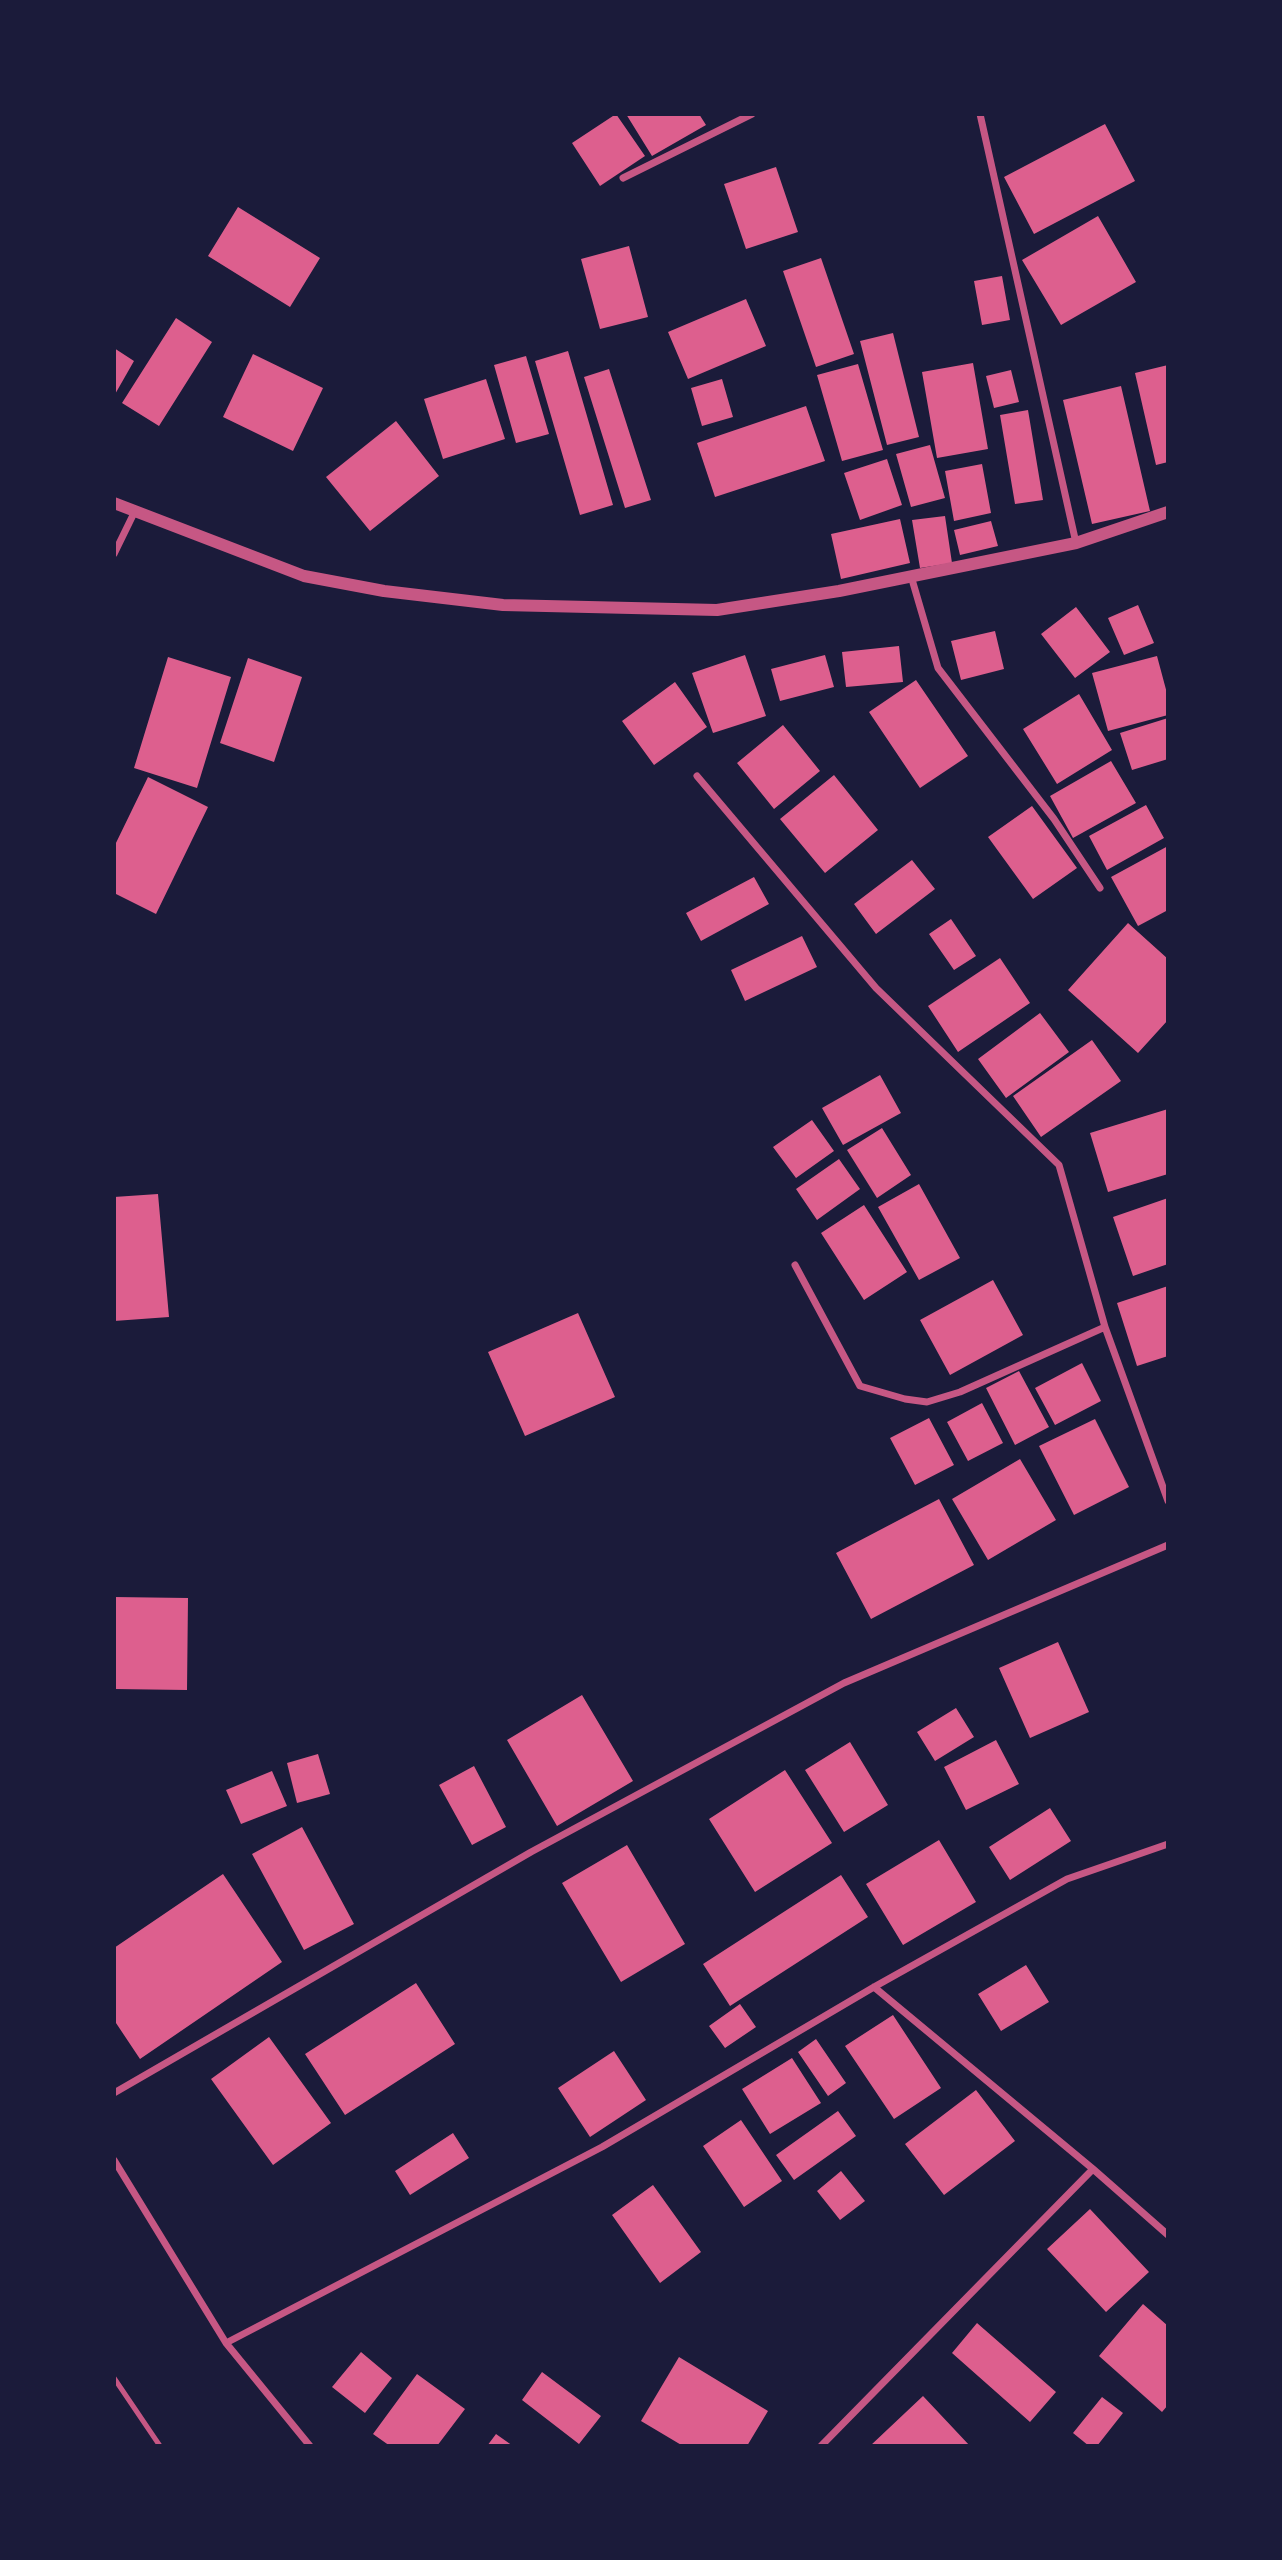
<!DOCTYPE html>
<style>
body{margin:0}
#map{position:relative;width:1282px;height:2560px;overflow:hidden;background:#1b1b3a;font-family:"Golos Text",sans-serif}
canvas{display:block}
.frame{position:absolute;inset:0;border:116px solid #1b1b3a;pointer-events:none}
</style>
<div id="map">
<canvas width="1282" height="2560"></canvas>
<div class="frame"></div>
</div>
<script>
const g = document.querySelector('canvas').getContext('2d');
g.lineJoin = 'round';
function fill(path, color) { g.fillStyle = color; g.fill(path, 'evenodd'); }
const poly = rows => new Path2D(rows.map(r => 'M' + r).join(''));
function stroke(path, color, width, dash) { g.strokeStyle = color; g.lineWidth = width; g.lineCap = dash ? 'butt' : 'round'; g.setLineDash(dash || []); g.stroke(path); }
fill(poly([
 [616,114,645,156,600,186,572,143],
 [626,114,699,114,706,125,652,156],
 [1105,124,1135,181,1034,234,1004,177],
 [776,167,798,232,746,249,724,184],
 [238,207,320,258,290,307,208,256],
 [1098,216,1136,282,1061,325,1022,260],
 [629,246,648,317,600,329,581,259],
 [821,258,854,354,816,367,783,271],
 [1002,276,1010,320,982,325,974,281],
 [746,299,766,346,688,379,668,332],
 [176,318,212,342,159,426,122,403],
 [893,333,919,437,887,445,860,341],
 [114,348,134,361,114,396],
 [568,351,613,505,580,515,535,361],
 [253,354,323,388,293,451,223,417],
 [526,356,549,434,516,443,494,365],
 [973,363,988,449,937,458,922,372],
 [858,364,883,450,842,461,817,375],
 [1168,365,1168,462,1156,465,1135,373],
 [609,369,651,500,625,508,584,377],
 [1011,370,1019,402,994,408,986,376],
 [486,379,505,439,443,459,424,399],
 [722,379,733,417,702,426,691,388],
 [1121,386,1150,511,1092,524,1063,400],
 [806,406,825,461,715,497,697,443],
 [1028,410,1043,500,1015,504,1000,415],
 [396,421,439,476,370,531,326,477],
 [930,445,945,498,911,507,896,454],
 [887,459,902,505,860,520,844,473],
 [982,464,991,513,954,521,945,471],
 [945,516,952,563,920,568,912,520],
 [900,519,910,563,841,579,831,534],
 [991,521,998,546,960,555,954,530],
 [1138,605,1154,643,1124,655,1108,618],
 [1076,607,1110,652,1075,678,1041,634],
 [995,631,1004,669,961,680,951,641],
 [899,646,903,682,846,687,842,652],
 [745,655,766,716,713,733,692,673],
 [825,655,834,687,780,701,771,669],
 [1157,656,1168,697,1168,715,1108,731,1092,673],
 [168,657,231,677,197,788,134,768],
 [248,658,302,677,274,762,220,743],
 [916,680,968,756,920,788,869,712],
 [675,682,707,727,654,765,622,721],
 [1079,694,1112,750,1057,784,1023,729],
 [1168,718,1168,759,1132,770,1120,733],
 [783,725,820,771,774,809,737,763],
 [1111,761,1136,803,1073,838,1050,796],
 [834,775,878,830,825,873,780,819],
 [148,777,208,807,156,914,114,893,114,847],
 [1146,805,1164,838,1107,870,1089,836],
 [1032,806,1077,868,1033,899,988,837],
 [1168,846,1168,910,1138,926,1111,877],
 [912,860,935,889,876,934,854,904],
 [754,877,769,904,701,941,686,913],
 [951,919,976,956,954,970,929,934],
 [1128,923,1168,959,1168,1020,1138,1053,1068,990],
 [802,936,817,967,745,1001,731,970],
 [1000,958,1030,1003,958,1052,928,1006],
 [1040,1013,1069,1052,1006,1098,978,1059],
 [1092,1040,1121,1081,1041,1137,1013,1096],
 [880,1075,901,1113,843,1145,822,1108],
 [1168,1109,1168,1174,1108,1192,1090,1133],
 [812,1120,834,1151,796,1178,773,1147],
 [882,1128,911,1175,877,1198,847,1150],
 [839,1159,860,1189,817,1220,796,1189],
 [919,1184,960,1258,919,1280,878,1207],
 [158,1194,169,1317,114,1321,114,1197],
 [1168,1198,1168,1264,1133,1276,1113,1217],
 [864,1205,907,1272,864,1300,821,1233],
 [993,1280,1023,1335,950,1375,920,1320],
 [1168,1286,1168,1356,1137,1366,1117,1303],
 [578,1313,615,1397,525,1436,488,1352],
 [1082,1363,1101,1401,1055,1425,1035,1388],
 [1019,1371,1049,1427,1015,1445,986,1388],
 [982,1403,1003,1443,968,1461,947,1422],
 [929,1418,954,1465,915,1485,890,1438],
 [1095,1419,1129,1487,1074,1515,1039,1446],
 [1020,1459,1056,1520,988,1560,952,1499],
 [939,1499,974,1565,871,1619,836,1553],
 [114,1597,188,1598,187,1690,114,1689],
 [1058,1642,1089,1712,1030,1738,999,1668],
 [582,1695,633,1781,557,1826,507,1740],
 [956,1708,974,1737,935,1761,917,1732],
 [996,1740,1019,1784,966,1810,944,1767],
 [850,1742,888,1805,844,1832,805,1770],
 [318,1754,330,1794,297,1803,287,1763],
 [474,1766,506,1827,472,1845,439,1785],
 [785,1770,832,1843,755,1892,709,1819],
 [272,1771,287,1806,241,1824,226,1790],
 [1050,1808,1071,1841,1010,1880,989,1847],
 [302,1827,354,1924,304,1950,252,1854],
 [939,1840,976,1902,903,1945,866,1884],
 [627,1845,685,1944,621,1982,562,1883],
 [223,1874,282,1962,140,2059,114,2020,114,1948],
 [841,1875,868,1917,730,2006,703,1964],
 [1026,1965,1049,2002,1001,2031,978,1994],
 [416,1983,455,2044,345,2115,305,2054],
 [740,2004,756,2027,725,2048,709,2026],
 [893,2015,941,2088,894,2119,845,2046],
 [269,2037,331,2123,273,2165,211,2079],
 [816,2039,846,2083,828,2096,798,2052],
 [614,2051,646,2100,590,2137,558,2088],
 [792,2058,821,2103,770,2134,742,2089],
 [976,2090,1015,2141,944,2195,905,2144],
 [838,2111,856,2136,794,2180,776,2155],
 [741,2120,782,2181,744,2207,703,2146],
 [453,2133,469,2158,410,2195,395,2171],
 [841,2171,865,2201,840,2220,817,2191],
 [653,2185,701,2252,660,2283,612,2215],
 [1090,2209,1149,2272,1106,2312,1047,2249],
 [1143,2304,1168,2326,1168,2405,1162,2412,1099,2356],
 [977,2323,1056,2392,1030,2422,952,2353],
 [361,2352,392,2378,365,2413,332,2387],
 [679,2357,768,2411,747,2446,683,2446,641,2421],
 [542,2372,601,2416,579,2444,522,2400],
 [417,2374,465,2409,437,2446,390,2446,373,2434],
 [923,2396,970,2446,870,2446],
 [1102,2397,1123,2413,1097,2446,1089,2446,1073,2433],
 [496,2434,513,2446,487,2446]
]), '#dd5f8e');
stroke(poly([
 [114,2378,160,2446]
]), '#c65784', 5);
stroke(poly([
 [980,114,1076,543],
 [623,178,752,114],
 [114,554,134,513],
 [911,576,938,668,1054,819,1100,888],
 [697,776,876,988,1059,1165,1105,1327,1168,1501],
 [795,1265,860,1386,905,1399,927,1402,960,1392,1105,1327],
 [874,1987,1093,2169,1168,2235],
 [114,2093,531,1852,844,1683,1168,1545],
 [114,2160,226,2343,310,2446],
 [226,2343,602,2147,874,1987,1067,1879,1168,1844],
 [821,2446,1093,2169]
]), '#c65784', 7);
stroke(poly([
 [114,503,304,576,384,591,503,605,717,610,839,591,1076,543,1168,512]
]), '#c65784', 12);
</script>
